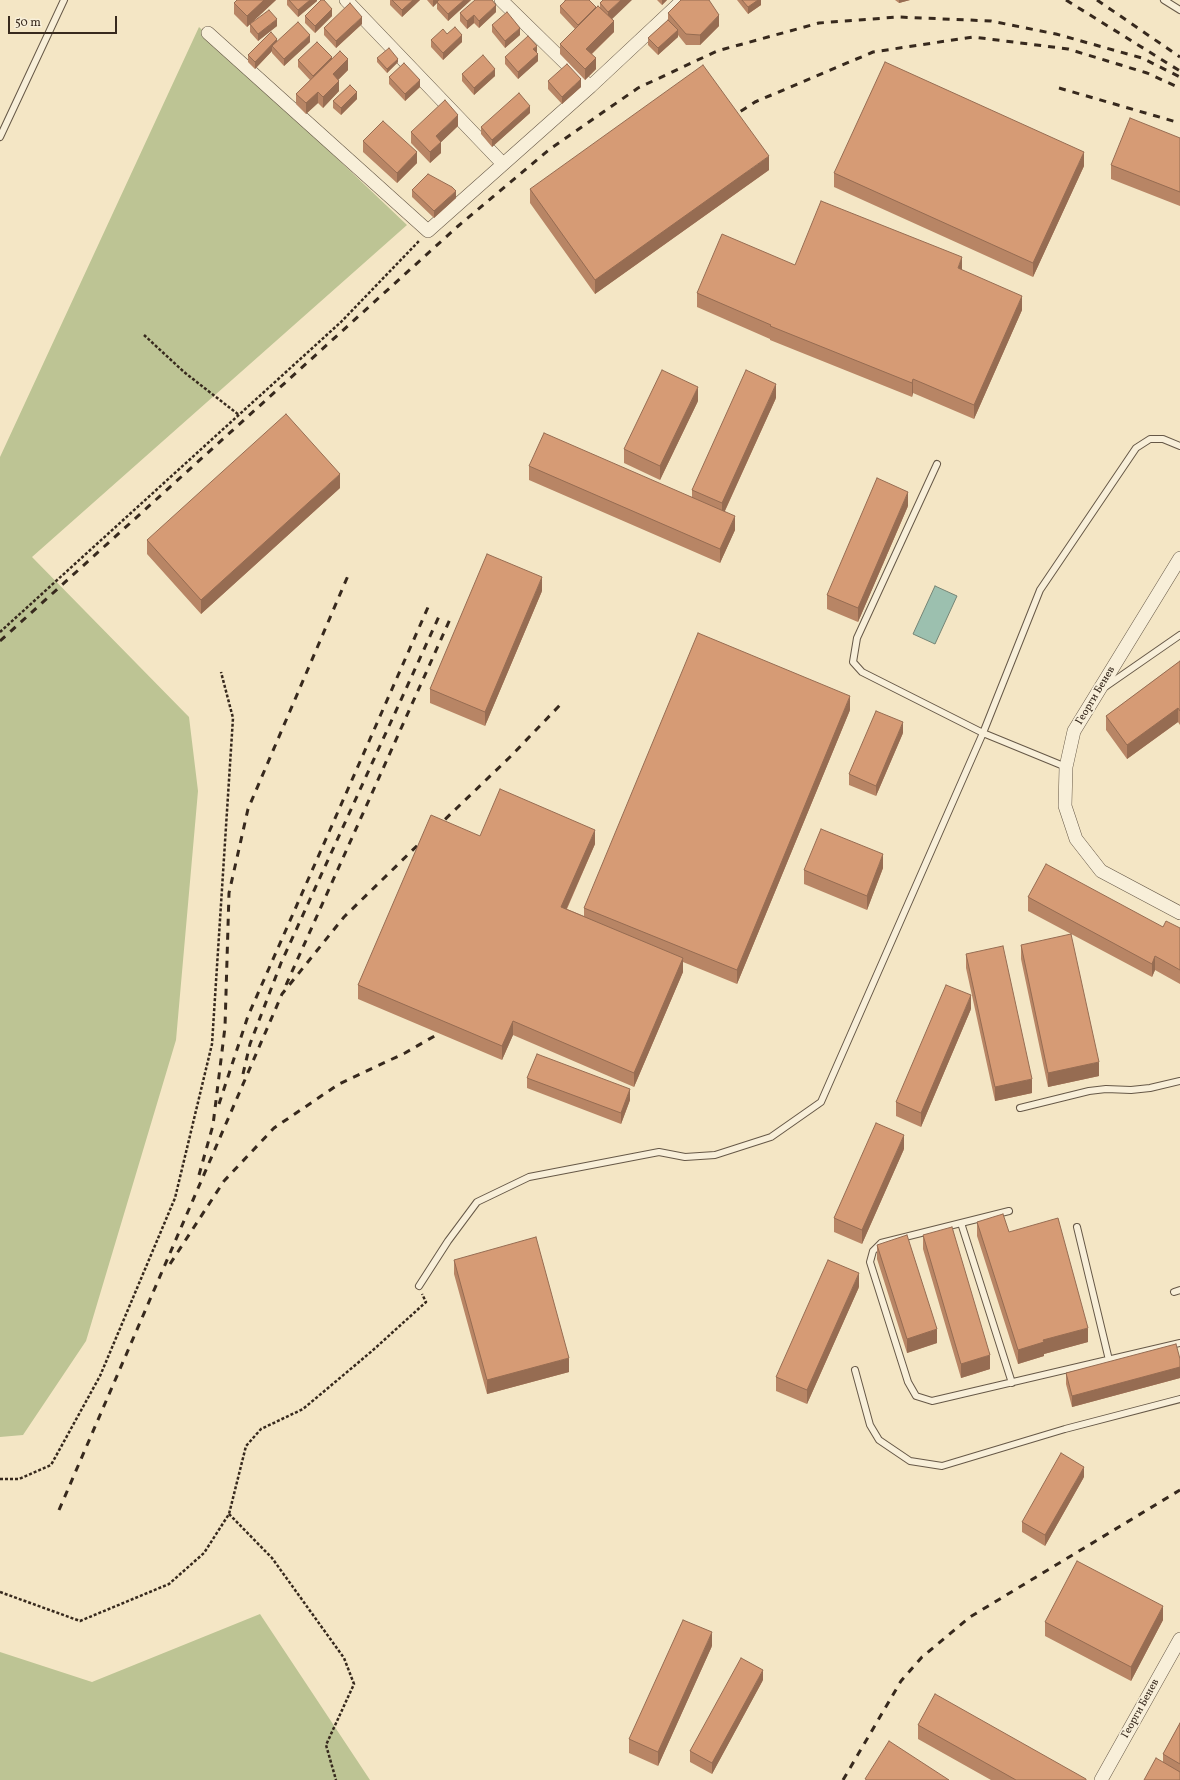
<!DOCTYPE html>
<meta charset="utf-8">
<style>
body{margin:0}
#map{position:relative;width:1180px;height:1780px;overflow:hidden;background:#f4e6c5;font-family:Vollkorn,serif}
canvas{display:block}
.scale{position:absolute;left:8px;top:16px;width:109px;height:18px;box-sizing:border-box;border:2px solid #37291d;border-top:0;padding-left:5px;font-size:12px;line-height:14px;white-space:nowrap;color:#37291d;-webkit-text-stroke:3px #f8efd9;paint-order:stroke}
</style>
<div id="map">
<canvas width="1180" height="1780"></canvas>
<div class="scale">50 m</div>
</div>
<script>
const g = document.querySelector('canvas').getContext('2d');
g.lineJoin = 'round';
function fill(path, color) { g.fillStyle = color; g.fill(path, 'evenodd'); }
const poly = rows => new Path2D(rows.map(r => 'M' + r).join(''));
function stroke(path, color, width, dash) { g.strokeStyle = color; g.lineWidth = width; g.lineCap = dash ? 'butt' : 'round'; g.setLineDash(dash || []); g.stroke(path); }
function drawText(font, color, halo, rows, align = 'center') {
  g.font = font + ' Vollkorn,serif'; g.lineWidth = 3.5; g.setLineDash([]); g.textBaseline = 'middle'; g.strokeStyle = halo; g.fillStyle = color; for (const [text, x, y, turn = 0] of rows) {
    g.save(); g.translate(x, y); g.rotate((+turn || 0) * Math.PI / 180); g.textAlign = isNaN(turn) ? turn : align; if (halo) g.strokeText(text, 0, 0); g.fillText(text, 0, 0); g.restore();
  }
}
fill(poly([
 [199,27,407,225,32,557,189,717,198,791,176,1040,86,1341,23,1435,0,1437,0,457],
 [260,1614,370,1780,0,1780,0,1652,92,1682]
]), '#bdc494');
const water = poly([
 [935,586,957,596,935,644,913,634,935,586]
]);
fill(water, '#9cc0af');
stroke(water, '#748475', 1);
const service = poly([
 [1164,0,1180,10],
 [0,137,64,0],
 [937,464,857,638,853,662,862,672,983,733,1066,767],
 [1105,687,1180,635],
 [1020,1108,1089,1091,1106,1089,1131,1090,1150,1088,1180,1081],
 [1009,1211,881,1243,873,1251,870,1262,908,1382,916,1396,932,1401,1180,1343],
 [961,1223,1012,1383],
 [1077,1227,1109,1360],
 [419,1286,448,1241,477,1202,529,1177,659,1152,685,1157,715,1155,771,1137,821,1102,983,733,1040,590,1136,448,1150,439,1163,439,1180,446],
 [1174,1292,1180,1290],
 [855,1370,870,1425,879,1440,910,1461,942,1466,1065,1429,1180,1399]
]);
const minor = poly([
 [346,0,503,164],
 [501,0,590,87],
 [208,33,428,231,590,87,683,0],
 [1180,558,1074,731,1066,767,1065,806,1076,839,1101,871,1180,913],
 [1101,1780,1180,1639]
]);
stroke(service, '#665847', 8);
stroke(minor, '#665847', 14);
stroke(poly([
 [144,335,184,372,239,415],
 [0,632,341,322,420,240],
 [0,1479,19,1479,51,1465,100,1376,175,1198,212,1044,233,718,221,672],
 [229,1514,272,1558,344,1658,354,1684,326,1745,336,1780],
 [0,1592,80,1621,169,1584,204,1553,229,1514,246,1446,261,1429,303,1409,372,1351,426,1302,422,1294]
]), '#37291d', 2.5, [3, 2]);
stroke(service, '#f8efd9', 6);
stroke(minor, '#f8efd9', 13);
stroke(poly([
 [1066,0,1180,71],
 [1097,0,1180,57],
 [1059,88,1180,123],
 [729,119,755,102,873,52,973,37,1068,49,1147,73,1180,88],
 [0,641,457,227,550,149,638,88,717,51,819,23,898,17,991,21,1056,34,1142,58,1180,77],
 [435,829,511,756,560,705],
 [286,985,451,617],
 [243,1074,250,1044,281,963,441,612],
 [219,1104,248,1016,429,605],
 [199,1175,213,1125,225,1027,229,893,248,809,350,571],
 [170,1264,224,1181,274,1128,339,1084,405,1053,438,1034,448,1026],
 [59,1510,282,994,344,917,425,838],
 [843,1780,901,1681,922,1657,970,1617,1180,1490]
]), '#37291d', 3, [7, 7]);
fill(poly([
 [276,0,247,27,234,14,234,3],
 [287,0,317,0,317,1,298,17,287,5],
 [390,0,420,0,402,17,390,5],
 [427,0,471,0,448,21,437,9,437,3,433,7],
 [564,0,589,0,596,7,600,7,600,3,603,0,612,19,614,32,592,54,596,69,585,80,560,54,560,44,575,29,560,13,560,6,565,1],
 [657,0,667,0,662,5],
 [737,0,761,0,761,5,748,14],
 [895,0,910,0,899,3],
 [496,12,479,28,474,23,467,29,460,21,460,13],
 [668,13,719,26,700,45,686,45,678,35,678,37,658,55,648,45,648,38,668,20],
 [305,16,332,16,315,33,305,23],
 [250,24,277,26,258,41,250,32],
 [362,24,336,48,324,35,324,28],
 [492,25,520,35,505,48,492,32],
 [447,34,462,42,443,60,431,47,431,40],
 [277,41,310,42,284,66,272,53,272,51,255,69,248,62,248,55],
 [537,53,538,61,518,79,505,64,505,57],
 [377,58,398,62,387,73,377,62],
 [298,60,348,70,338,80,339,91,323,108,318,103,306,114,296,104,296,94,310,80,298,67],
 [462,74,495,76,474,95,462,81],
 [389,77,420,87,405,101,389,84],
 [548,81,581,87,562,104,548,89],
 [357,99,341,115,333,108,333,101],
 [530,113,492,147,481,134,481,127],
 [458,126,441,142,441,153,430,163,411,143,411,132],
 [1180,138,1180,206,1111,179,1111,165],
 [363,141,417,163,397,183,363,152],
 [1084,166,1033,277,834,187,834,173],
 [769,170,595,294,530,203,530,189],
 [412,190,456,198,434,218,412,197],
 [795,265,962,270,1022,310,974,419,913,393,912,397,770,340,770,339,697,307,697,293],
 [776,398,725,511,735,530,720,563,529,480,529,466,692,497,692,490],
 [698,401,660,480,624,463,624,449],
 [340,488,201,614,147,554,147,540],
 [908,506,858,622,827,609,827,595],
 [542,591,485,726,430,703,430,689],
 [1180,661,1180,725,1178,722,1127,759,1106,730,1106,716],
 [850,710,737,984,683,962,683,972,634,1087,513,1035,502,1060,358,999,358,985,480,836,595,844,567,909,584,916,584,908],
 [903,733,876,796,849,785,849,774],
 [883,868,867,910,804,884,804,870],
 [1028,897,1163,927,1180,928,1180,984,1155,970,1152,977,1028,911],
 [1021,945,1099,1076,1048,1087,1021,959],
 [966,954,1032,1093,995,1101,966,968],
 [971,1009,921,1127,896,1116,896,1102],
 [527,1078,630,1100,621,1124,527,1088],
 [904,1149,862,1244,834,1232,834,1218],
 [977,1222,1009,1232,1088,1342,1044,1354,1044,1356,1018,1364,977,1236],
 [923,1235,990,1369,961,1378,923,1249],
 [877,1245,937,1343,907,1353,877,1259],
 [454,1260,569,1372,487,1394,454,1274],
 [859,1287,807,1404,776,1391,776,1377],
 [1180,1359,1180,1378,1072,1407,1066,1384,1066,1373],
 [1084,1477,1045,1546,1022,1532,1022,1522],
 [1163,1620,1131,1681,1045,1636,1045,1622],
 [712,1646,658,1766,629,1753,629,1739],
 [763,1680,712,1774,690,1762,690,1751],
 [1180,1723,1180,1780,1163,1762,1163,1754],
 [918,1725,1086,1780,991,1780,918,1739]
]), '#b88565');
fill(poly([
 [264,0,276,0,247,27,247,16],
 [310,0,317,0,317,1,298,17,298,10],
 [413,0,420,0,402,17,402,10],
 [433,0,440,0,437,2,437,3,433,7],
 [464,0,471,0,448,21,448,14],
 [621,0,632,0,608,23,608,12],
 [662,0,667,0,662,5],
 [758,0,761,0,761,5,748,14,748,7],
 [899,0,910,0,899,3],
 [496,5,496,12,479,28,479,21],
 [332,9,332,16,315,33,315,26],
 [474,15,474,23,467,29,467,21],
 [719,15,719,26,700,45,700,35],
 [362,17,362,24,336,48,336,41],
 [277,19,277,26,258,41,258,34],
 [614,21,614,32,586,59,586,49],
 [520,28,520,35,505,48,505,41],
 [678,30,678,37,658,55,658,48],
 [310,35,310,42,284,66,284,59],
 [462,35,462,42,443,60,443,53],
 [277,39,277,46,272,46,272,51,255,69,255,62],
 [537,46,537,53,533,49],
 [538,54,538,61,518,79,518,72],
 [332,57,332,64,313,83,313,76],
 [596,58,596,69,585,80,585,69],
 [348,59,348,70,333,85,333,74],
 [398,59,398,62,387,73,387,69],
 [495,69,495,76,474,95,474,88],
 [581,79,581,87,562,104,562,97],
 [420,80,420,87,405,101,405,94],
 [339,81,339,91,323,108,323,97],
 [318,92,318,103,306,114,306,103],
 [357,92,357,99,341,115,341,108],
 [530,106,530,113,492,147,492,140],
 [458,115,458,126,436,147,436,136],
 [441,142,441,153,430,163,430,152],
 [417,152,417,163,397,183,397,173],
 [1084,152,1084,166,1033,277,1033,263],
 [769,156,769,170,595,294,595,280],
 [456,191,456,198,434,218,434,211],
 [962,257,962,271,958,268],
 [1022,296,1022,310,974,419,974,405],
 [913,379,913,393,912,397,912,383],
 [776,384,776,398,722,517,722,503],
 [698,387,698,401,660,480,660,466],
 [340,474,340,488,201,614,201,600],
 [908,492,908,506,858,622,858,608],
 [735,516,735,530,720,563,720,549],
 [542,577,542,591,485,726,485,712],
 [850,696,850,710,737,984,737,970],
 [1178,708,1178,722,1127,759,1127,745],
 [903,722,903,733,876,796,876,786],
 [595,830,595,844,561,921,561,907],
 [883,854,883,868,867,910,867,896],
 [1155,956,1155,970,1152,977,1152,964],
 [683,958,683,972,634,1087,634,1073],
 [971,995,971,1009,921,1127,921,1113],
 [513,1021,513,1035,502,1060,502,1046],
 [1099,1062,1099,1076,1048,1087,1048,1073],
 [1032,1079,1032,1093,995,1101,995,1087],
 [630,1089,630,1100,621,1124,621,1113],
 [904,1135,904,1149,862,1244,862,1230],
 [859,1273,859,1287,807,1404,807,1390],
 [1088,1328,1088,1342,1044,1354,1044,1356,1018,1364,1018,1350,1043,1340],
 [937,1329,937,1343,907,1353,907,1339],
 [990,1355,990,1369,961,1378,961,1364],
 [569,1358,569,1372,487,1394,487,1380],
 [1180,1367,1180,1378,1072,1407,1072,1396],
 [1084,1467,1084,1477,1045,1546,1045,1535],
 [1163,1606,1163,1620,1131,1681,1131,1667],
 [712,1632,712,1646,658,1766,658,1752],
 [763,1670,763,1680,712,1774,712,1763]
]), '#966c52');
const building = poly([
 [237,0,264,0,247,16,234,3,237,0],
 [289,0,310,0,298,10,289,0],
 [321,0,324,0,332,9,315,26,305,16,321,0],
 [392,0,413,0,402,10,392,0],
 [439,0,464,0,448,14,437,2,439,0],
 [475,0,492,0,496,5,479,21,474,15,467,21,460,13,475,0],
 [566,0,589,0,596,7,578,25,560,6,566,0],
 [603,0,621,0,608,12,600,3,603,0],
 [681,0,709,0,719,15,700,35,686,34,668,13,681,0],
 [742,0,758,0,748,7,742,0],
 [350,3,362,17,336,41,324,28,350,3],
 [598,6,614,21,586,49,596,58,585,69,560,44,598,6],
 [269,10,277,19,258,34,250,24,269,10],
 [507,12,520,28,505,41,492,25,507,12],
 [668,20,678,30,658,48,648,38,668,20],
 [298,22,310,35,284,59,272,46,298,22],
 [455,27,462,35,443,53,431,40,443,29,447,34,455,27],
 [271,32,277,39,255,62,248,55,271,32],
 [528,36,537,46,533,49,538,54,518,72,505,57,528,36],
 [317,42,332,57,313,76,298,60,317,42],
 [389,48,398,59,387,69,377,58,389,48],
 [340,51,348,59,333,74,339,81,323,97,318,92,306,103,296,94,340,51],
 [483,55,495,69,474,88,462,74,483,55],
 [885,62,1084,152,1033,263,834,173,885,62],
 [404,63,420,80,405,94,389,77,404,63],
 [567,64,581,79,562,97,548,81,567,64],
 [703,65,769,156,595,280,530,189,703,65],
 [350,85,357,92,341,108,333,101,350,85],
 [519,93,530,106,492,140,481,127,519,93],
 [445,100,458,115,436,136,441,142,430,152,411,132,445,100],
 [1130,118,1180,138,1180,192,1111,165,1130,118],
 [383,121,417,152,397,173,363,141,383,121],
 [428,174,452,187,456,191,434,211,412,190,428,174],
 [821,201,962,257,958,268,1022,296,974,405,913,379,912,383,770,326,771,325,697,293,722,234,795,265,821,201],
 [662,370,698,387,660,466,624,449,662,370],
 [746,370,776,384,722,503,692,490,746,370],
 [286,414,340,474,201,600,147,540,286,414],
 [544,433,735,516,720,549,529,466,544,433],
 [877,478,908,492,858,608,827,595,877,478],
 [487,554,542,577,485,712,430,689,487,554],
 [698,633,850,696,737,970,584,908,698,633],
 [1180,661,1180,711,1178,708,1127,745,1106,716,1180,661],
 [876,711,903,722,876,786,849,774,876,711],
 [500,789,595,830,561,907,683,958,634,1073,513,1021,502,1046,358,985,431,815,480,836,500,789],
 [821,829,883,854,867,896,804,870,821,829],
 [1046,864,1163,927,1166,921,1180,928,1180,970,1155,956,1152,964,1028,897,1046,864],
 [1071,934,1099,1062,1048,1073,1021,945,1071,934],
 [1003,946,1032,1079,995,1087,966,954,1003,946],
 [946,985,971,995,921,1113,896,1102,946,985],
 [537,1054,630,1089,621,1113,527,1078,537,1054],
 [876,1123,904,1135,862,1230,834,1218,876,1123],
 [1003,1214,1009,1232,1058,1218,1088,1328,1043,1340,1044,1342,1018,1350,977,1222,1003,1214],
 [952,1227,990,1355,961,1364,923,1235,952,1227],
 [907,1235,937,1329,907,1339,877,1245,907,1235],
 [536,1237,569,1358,487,1380,454,1260,536,1237],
 [828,1260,859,1273,807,1390,776,1377,828,1260],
 [1176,1344,1180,1359,1180,1367,1072,1396,1066,1373,1176,1344],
 [1061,1453,1084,1467,1045,1535,1022,1522,1061,1453],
 [1077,1561,1163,1606,1131,1667,1045,1622,1077,1561],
 [683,1620,712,1632,658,1752,629,1739,683,1620],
 [741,1658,763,1670,712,1763,690,1751,741,1658],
 [935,1694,1086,1779,1086,1780,1016,1780,918,1725,935,1694],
 [1180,1723,1180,1764,1163,1754,1180,1723],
 [889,1741,949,1780,867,1780,865,1779,889,1741],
 [1156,1758,1180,1772,1180,1780,1144,1780,1156,1758]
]);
fill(building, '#d69b75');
stroke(building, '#966c52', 1);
drawText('11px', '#37291d', '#f8efd9', [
 ["Георги Бенев",1096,696,-59],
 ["Георги Бенев",1141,1709,-61]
]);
</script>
